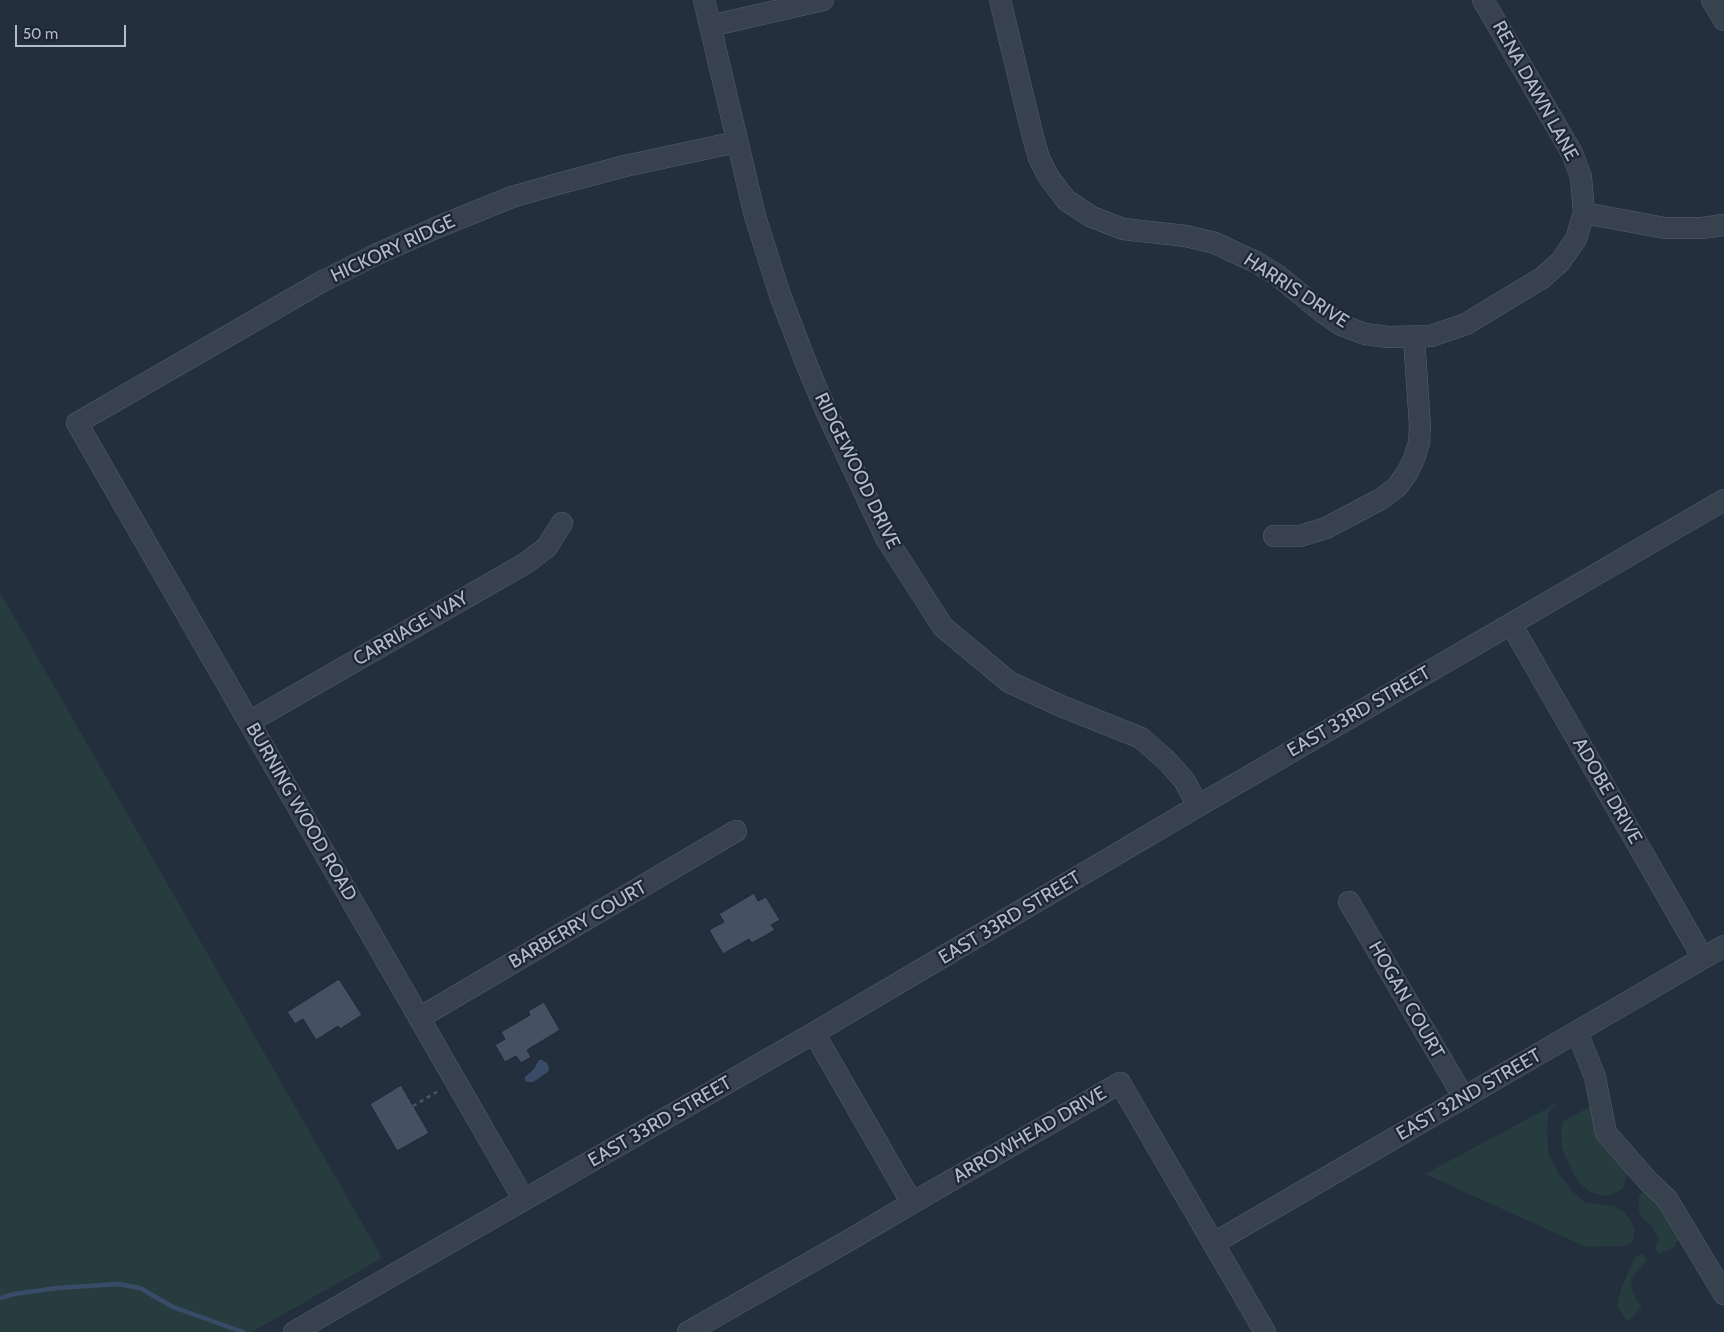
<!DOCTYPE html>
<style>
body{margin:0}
#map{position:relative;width:1724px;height:1332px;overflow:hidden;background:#242f3e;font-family:Cabin,sans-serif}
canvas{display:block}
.scale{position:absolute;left:15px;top:25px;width:111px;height:22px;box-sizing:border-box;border:2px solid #b4bcc9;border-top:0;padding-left:6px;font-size:15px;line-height:18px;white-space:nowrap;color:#b4bcc9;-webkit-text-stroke:4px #1d2633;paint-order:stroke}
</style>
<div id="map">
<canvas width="1724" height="1332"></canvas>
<div class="scale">50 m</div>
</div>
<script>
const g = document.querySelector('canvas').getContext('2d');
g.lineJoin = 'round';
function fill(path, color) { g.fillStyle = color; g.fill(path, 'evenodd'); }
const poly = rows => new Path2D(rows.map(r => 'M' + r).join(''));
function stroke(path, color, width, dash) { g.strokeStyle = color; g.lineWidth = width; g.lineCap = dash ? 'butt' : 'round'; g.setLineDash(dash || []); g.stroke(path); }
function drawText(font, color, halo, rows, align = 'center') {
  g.font = font + ' Cabin,sans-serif'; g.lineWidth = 4.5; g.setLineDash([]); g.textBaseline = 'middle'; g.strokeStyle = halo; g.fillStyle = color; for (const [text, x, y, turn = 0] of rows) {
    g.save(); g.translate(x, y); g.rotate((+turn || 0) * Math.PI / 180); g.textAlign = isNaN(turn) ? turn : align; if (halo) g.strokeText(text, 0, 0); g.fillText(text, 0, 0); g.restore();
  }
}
fill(poly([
 [0,592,382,1258,252,1332,0,1332],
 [1557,1103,1548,1114,1547,1132,1549,1155,1558,1173,1572,1191,1586,1203,1615,1206,1625,1213,1632,1223,1635,1231,1633,1242,1624,1246,1586,1247,1425,1174],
 [1589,1107,1601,1109,1631,1163,1623,1188,1615,1193,1605,1196,1592,1193,1584,1187,1576,1179,1562,1148,1561,1136,1562,1122],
 [1645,1189,1659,1201,1680,1238,1672,1249,1658,1254,1655,1245,1659,1239,1651,1225,1644,1220,1639,1212,1639,1196],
 [1643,1254,1647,1260,1631,1279,1632,1289,1636,1299,1642,1307,1628,1322,1617,1306,1621,1289,1635,1256]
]), '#263c3f');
fill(poly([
 [539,1060,542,1060,547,1063,549,1068,548,1072,533,1082,527,1082,525,1080,525,1077,534,1069]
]), '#394c67');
stroke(poly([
 [0,1298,14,1294,57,1288,118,1284,140,1288,173,1307,243,1332]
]), '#394c67', 4.5);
const building = poly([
 [754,893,758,901,766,897,780,920,771,925,775,930,752,943,749,939,723,954,709,930,724,922,719,914,754,893],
 [339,979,362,1015,340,1029,338,1026,316,1040,303,1019,295,1024,287,1012,339,979],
 [544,1002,560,1030,527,1050,531,1057,521,1063,516,1056,505,1062,495,1045,505,1039,501,1032,530,1015,528,1011,544,1002],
 [401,1085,429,1133,397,1151,370,1104,401,1085]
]);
fill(building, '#455162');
stroke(building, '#1f2835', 1);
const minor = poly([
 [704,0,755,216,780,295,808,368,827,413,886,538,943,627,1009,682,1061,706,1141,738,1166,760,1184,780,1198,806],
 [1000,0,1033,137,1039,158,1048,176,1066,200,1092,217,1123,229,1186,236,1215,243,1236,253,1256,262,1277,275,1321,311,1341,325,1365,334,1388,337,1431,336,1466,324,1542,278,1560,262,1576,239,1584,213,1665,228,1702,228,1724,225],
 [1483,0,1572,153,1581,177,1584,213],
 [1712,0,1724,20],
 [710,26,823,0],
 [1274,536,1300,536,1326,528,1381,499,1397,487,1407,473,1414,459,1419,443,1420,426,1414,338],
 [1511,624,1703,958],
 [249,722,526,563,547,547,562,523],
 [1349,902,1464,1098],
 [419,1018,736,831],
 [1577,1032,1595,1077,1606,1133,1648,1181,1667,1199,1724,1294],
 [814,1033,912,1203,1120,1083,1265,1332],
 [524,1200,77,423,323,281,377,254,438,227,512,197,554,185,625,166,737,142],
 [1214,1243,1724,946],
 [294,1332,814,1033,1198,806,1724,500],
 [688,1332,853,1238,912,1203]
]);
stroke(minor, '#565f6c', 22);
stroke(poly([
 [413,1106,440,1090]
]), '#44595c', 2.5, [4, 4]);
stroke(minor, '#38414e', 21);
drawText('19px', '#b4bcc9', '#1d2633', [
 ["RENA DAWN LANE",1535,91,61],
 ["HICKORY RIDGE",393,249,-25],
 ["HARRIS DRIVE",1296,291,33],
 ["RIDGEWOOD DRIVE",857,471,64],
 ["CARRIAGE WAY",411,629,-30],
 ["EAST 33RD STREET",1359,712,-30],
 ["ADOBE DRIVE",1607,791,60],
 ["BURNING WOOD ROAD",301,812,60],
 ["EAST 33RD STREET",1010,918,-31],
 ["BARBERRY COURT",578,925,-30],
 ["HOGAN COURT",1406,1000,60],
 ["EAST 32ND STREET",1469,1095,-30],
 ["EAST 33RD STREET",660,1122,-30],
 ["ARROWHEAD DRIVE",1030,1135,-30]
]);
</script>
